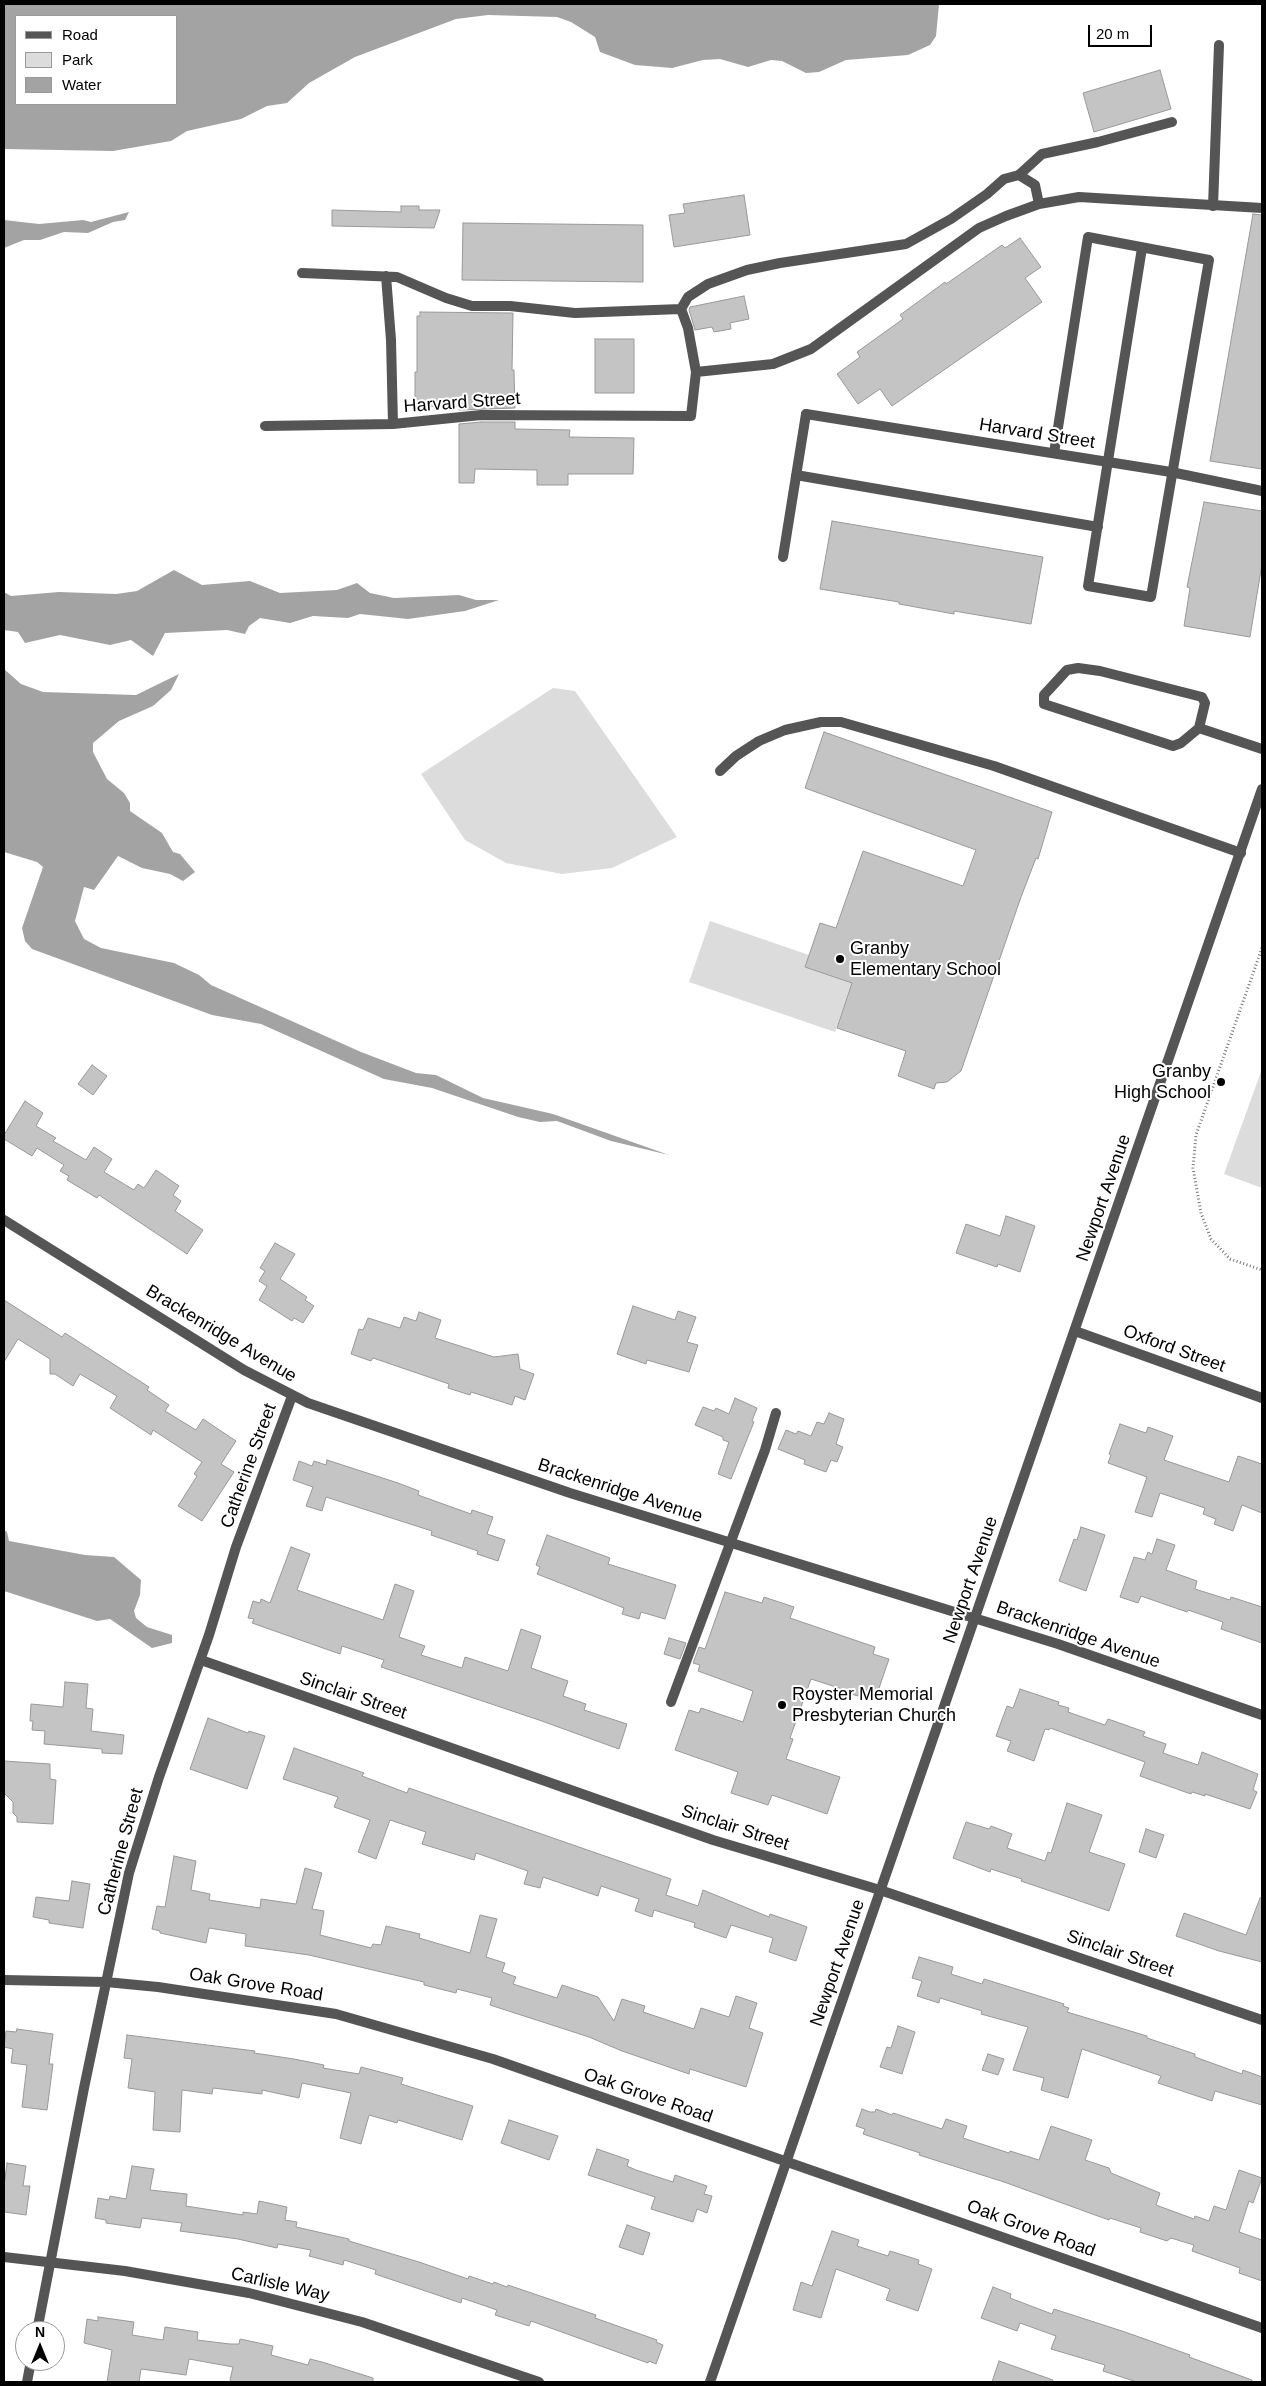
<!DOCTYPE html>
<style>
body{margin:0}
#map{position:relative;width:1266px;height:2386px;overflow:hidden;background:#fff;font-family:Arial,sans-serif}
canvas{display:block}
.frame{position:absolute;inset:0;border:5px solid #000;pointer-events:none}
.legend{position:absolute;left:15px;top:15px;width:162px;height:90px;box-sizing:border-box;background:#fff;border:1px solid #999;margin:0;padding:6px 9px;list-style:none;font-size:15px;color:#000}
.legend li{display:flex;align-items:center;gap:10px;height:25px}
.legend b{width:25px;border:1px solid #999}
.north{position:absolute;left:15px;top:2321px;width:50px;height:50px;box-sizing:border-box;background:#fff;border:1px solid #999;border-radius:50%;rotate:0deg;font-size:14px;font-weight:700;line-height:20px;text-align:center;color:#000}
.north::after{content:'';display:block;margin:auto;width:18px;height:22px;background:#000;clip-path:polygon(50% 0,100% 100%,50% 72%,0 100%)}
.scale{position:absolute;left:1088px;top:25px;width:64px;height:22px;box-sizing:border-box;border:2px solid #000;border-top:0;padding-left:6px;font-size:15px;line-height:18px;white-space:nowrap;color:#000;-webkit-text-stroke:4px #fff;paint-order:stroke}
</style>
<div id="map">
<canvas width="1266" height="2386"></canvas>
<div class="frame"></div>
<ul class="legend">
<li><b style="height:6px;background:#555"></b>Road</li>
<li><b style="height:14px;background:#dcdcdc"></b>Park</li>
<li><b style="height:14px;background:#a3a3a3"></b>Water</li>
</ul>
<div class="north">N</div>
<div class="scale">20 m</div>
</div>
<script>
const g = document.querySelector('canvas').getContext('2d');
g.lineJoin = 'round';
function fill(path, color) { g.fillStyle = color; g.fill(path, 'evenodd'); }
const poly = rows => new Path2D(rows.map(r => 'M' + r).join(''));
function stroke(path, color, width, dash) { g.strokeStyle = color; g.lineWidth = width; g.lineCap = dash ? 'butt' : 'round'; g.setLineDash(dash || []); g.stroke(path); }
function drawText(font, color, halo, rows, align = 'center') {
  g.font = font + ' Arial,sans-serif'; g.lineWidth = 4; g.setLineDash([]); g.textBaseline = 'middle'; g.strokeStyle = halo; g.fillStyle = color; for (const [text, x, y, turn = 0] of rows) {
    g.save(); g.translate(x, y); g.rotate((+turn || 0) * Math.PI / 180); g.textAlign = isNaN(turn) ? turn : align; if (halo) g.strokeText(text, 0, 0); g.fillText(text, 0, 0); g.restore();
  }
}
fill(poly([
 [553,688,575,691,677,837,612,868,562,874,506,863,465,840,421,774],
 [710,921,809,955,805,967,852,983,835,1032,689,982],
 [1262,1069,1262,1188,1224,1174]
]), '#dcdcdc');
fill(poly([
 [4,4,939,4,936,36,930,45,908,55,846,60,819,72,806,73,782,61,771,60,748,67,720,59,703,60,672,68,635,65,600,52,595,37,571,22,557,17,488,15,456,19,355,57,309,83,287,103,267,106,241,119,187,131,171,141,113,151,4,149],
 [16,16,176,16,176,104,16,104],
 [129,212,125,220,113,222,88,233,64,232,40,240,24,240,4,248,4,220,39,224,83,220,91,222],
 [174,570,202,585,250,581,280,593,337,590,357,583,370,593,394,598,459,595,476,600,499,600,465,611,408,619,360,614,348,618,313,616,290,623,260,618,249,626,245,634,227,630,165,633,153,656,131,640,110,645,60,635,25,643,18,632,4,630,4,592,11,596,59,592,116,594,137,591],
 [4,669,21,684,43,692,136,695,179,674,171,690,153,706,119,721,93,743,93,752,107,779,124,793,130,803,130,811,162,833,173,852,180,854,195,872,183,881,170,874,142,868,118,856,94,890,84,887,75,921,84,939,101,948,174,963,199,975,211,985,361,1052,416,1073,436,1075,483,1098,553,1114,669,1155,611,1141,557,1121,540,1122,518,1117,432,1088,384,1079,261,1024,212,1015,32,949,25,941,22,928,43,867,37,862,4,852],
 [4,1530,7,1532,9,1541,85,1555,114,1557,141,1580,140,1595,134,1611,136,1618,147,1627,172,1635,172,1643,152,1648,110,1619,97,1621,4,1591]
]), '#a3a3a3');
const building = poly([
 [1160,70,1171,109,1094,132,1083,93,1160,70],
 [744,195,750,235,674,247,669,215,685,213,683,204,744,195],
 [401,206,419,206,419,210,440,210,434,228,332,226,332,210,401,212,401,206],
 [1253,214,1262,215,1262,469,1210,461,1253,214],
 [463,223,643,225,643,282,462,280,463,223],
 [1020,238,1041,267,1025,278,1042,302,892,406,880,389,858,404,837,374,860,357,857,352,903,319,900,315,945,282,946,284,1002,245,1005,248,1020,238],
 [744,296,749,319,730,323,731,329,714,332,712,327,695,330,689,310,690,307,744,296],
 [420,312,513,313,512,370,514,370,515,408,459,410,459,406,415,407,415,372,417,372,417,316,420,316,420,312],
 [595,339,634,339,634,393,595,393,595,339],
 [481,422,515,422,515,429,570,430,569,437,634,438,633,474,568,474,568,485,537,485,537,470,475,469,474,483,459,483,459,424,481,422],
 [1204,502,1262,511,1262,564,1250,637,1184,626,1190,588,1187,587,1204,502],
 [832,521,1043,557,1031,624,954,611,954,614,899,604,899,602,820,589,832,521],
 [824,732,1052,812,1038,859,1036,858,1021,897,961,1071,947,1082,936,1083,934,1089,898,1076,906,1051,837,1028,852,983,805,967,820,923,836,928,863,851,963,886,976,850,805,788,824,732],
 [92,1065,107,1076,93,1095,78,1084,92,1065],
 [25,1101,43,1113,36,1126,56,1138,53,1141,86,1160,94,1147,112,1159,104,1172,134,1190,138,1184,144,1188,156,1170,179,1186,173,1195,181,1201,175,1211,203,1230,187,1254,99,1195,97,1198,67,1180,69,1176,60,1171,64,1165,37,1148,32,1156,4,1139,4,1135,25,1101],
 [1006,1216,1035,1226,1020,1272,998,1264,997,1267,956,1253,966,1224,1000,1236,1006,1216],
 [275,1243,295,1254,280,1279,307,1297,305,1300,314,1306,303,1323,294,1318,292,1321,259,1300,267,1286,259,1281,265,1271,260,1268,275,1243],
 [4,1300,62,1337,65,1333,149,1387,147,1390,169,1405,165,1411,196,1430,203,1419,236,1441,221,1464,234,1472,202,1521,178,1506,197,1476,194,1474,202,1462,153,1430,151,1435,110,1408,117,1396,80,1374,73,1386,55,1374,50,1374,50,1359,18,1339,4,1362,4,1300],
 [633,1306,675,1320,678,1311,696,1317,687,1342,698,1345,689,1372,647,1360,646,1364,617,1354,633,1306],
 [419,1312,441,1320,435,1338,494,1357,518,1354,520,1369,534,1374,525,1400,515,1396,512,1405,471,1392,470,1395,448,1388,449,1384,373,1358,371,1361,351,1354,359,1329,363,1330,368,1318,400,1328,404,1317,416,1321,419,1312],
 [735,1398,757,1408,752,1421,754,1422,731,1479,718,1474,729,1442,723,1440,723,1437,695,1425,703,1407,714,1411,716,1408,729,1414,735,1398],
 [829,1413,844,1419,836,1444,843,1447,837,1462,831,1460,826,1472,804,1464,805,1460,778,1449,786,1430,796,1434,798,1431,811,1436,817,1422,824,1424,829,1413],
 [1120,1424,1146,1433,1148,1427,1173,1436,1164,1460,1229,1482,1238,1456,1262,1464,1262,1513,1242,1505,1233,1531,1214,1524,1216,1519,1203,1514,1205,1508,1160,1493,1152,1517,1135,1512,1147,1477,1108,1463,1111,1455,1109,1454,1120,1424],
 [327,1460,398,1483,419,1491,418,1495,471,1514,472,1510,493,1517,487,1534,505,1540,498,1561,477,1554,478,1551,431,1535,432,1531,326,1497,322,1511,306,1506,313,1487,293,1480,299,1461,312,1466,314,1461,326,1465,327,1460],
 [1081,1527,1105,1535,1086,1591,1059,1581,1074,1539,1077,1540,1081,1527],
 [547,1535,610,1558,608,1564,676,1585,665,1619,641,1612,639,1619,622,1614,624,1608,537,1574,540,1567,536,1565,547,1535],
 [1157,1539,1175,1545,1166,1570,1197,1581,1195,1589,1230,1600,1231,1597,1262,1607,1262,1643,1221,1629,1223,1622,1188,1610,1187,1612,1141,1596,1138,1603,1120,1597,1134,1557,1145,1560,1148,1552,1152,1554,1157,1539],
 [291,1547,310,1554,297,1590,383,1620,395,1584,414,1591,399,1637,425,1646,421,1655,462,1668,465,1657,508,1671,521,1629,541,1636,531,1668,568,1681,563,1696,586,1704,584,1710,627,1724,619,1749,539,1720,381,1667,384,1660,342,1646,340,1654,252,1623,254,1619,248,1618,253,1601,260,1603,261,1599,270,1603,291,1547],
 [725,1592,762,1603,764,1597,794,1607,790,1618,875,1647,873,1654,889,1659,877,1694,861,1688,858,1696,841,1691,842,1689,811,1679,790,1738,793,1739,786,1759,840,1777,827,1814,772,1795,768,1805,731,1793,738,1772,675,1750,689,1710,699,1713,701,1708,743,1722,753,1691,698,1671,700,1665,693,1663,699,1647,705,1649,725,1592],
 [669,1638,686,1643,680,1659,664,1654,669,1638],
 [65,1682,88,1684,86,1708,93,1709,91,1731,124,1735,122,1754,102,1753,102,1749,44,1744,45,1731,32,1730,33,1721,30,1721,31,1704,63,1707,65,1682],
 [1020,1689,1059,1702,1058,1705,1069,1708,1068,1712,1105,1725,1108,1719,1145,1732,1143,1736,1166,1744,1163,1753,1198,1765,1202,1752,1258,1774,1253,1790,1257,1792,1250,1809,1205,1794,1205,1796,1192,1792,1191,1794,1140,1776,1145,1762,1050,1728,1049,1730,1045,1729,1034,1761,1007,1751,1011,1741,996,1736,1007,1706,1013,1708,1020,1689],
 [208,1718,248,1733,249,1731,265,1736,247,1789,190,1769,208,1718],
 [294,1748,364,1773,362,1776,407,1793,409,1788,671,1879,666,1895,698,1906,703,1890,769,1917,770,1914,799,1924,807,1927,796,1961,769,1952,773,1938,731,1925,726,1938,694,1927,695,1923,654,1910,652,1917,635,1911,639,1899,601,1886,598,1896,543,1877,540,1888,524,1884,528,1871,476,1853,474,1860,422,1844,426,1832,390,1820,376,1859,358,1852,370,1820,334,1807,338,1797,283,1779,294,1748],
 [4,1761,50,1764,50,1779,56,1780,53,1824,17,1822,17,1817,13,1813,13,1802,4,1793,4,1761],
 [1067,1803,1102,1815,1089,1852,1125,1864,1109,1911,1021,1881,1022,1879,991,1869,990,1872,953,1858,966,1822,989,1829,991,1826,1012,1834,1007,1848,1045,1861,1048,1852,1051,1853,1067,1803],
 [1146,1829,1164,1835,1156,1858,1139,1852,1146,1829],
 [174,1856,196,1861,191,1890,210,1894,209,1900,260,1908,261,1899,296,1904,305,1868,322,1873,312,1909,324,1911,320,1935,371,1948,373,1944,381,1945,386,1926,420,1934,419,1938,470,1953,480,1915,497,1919,486,1957,505,1963,502,1972,516,1977,513,1984,557,1998,562,1985,598,1997,614,2021,622,1999,645,2006,643,2012,694,2029,701,2008,729,2017,736,1996,757,2003,749,2028,763,2033,746,2087,690,2069,689,2074,622,2051,589,2037,490,2005,492,1998,457,1989,456,1993,424,1985,424,1982,309,1955,245,1946,246,1934,209,1928,206,1943,160,1933,160,1931,152,1929,157,1906,165,1907,174,1856],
 [72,1881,90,1884,83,1928,49,1923,49,1920,33,1917,36,1897,69,1901,72,1881],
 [1260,1898,1262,1898,1262,1962,1219,1951,1176,1936,1184,1913,1246,1935,1260,1898],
 [919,1957,953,1967,951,1974,982,1984,984,1979,1039,1996,1064,2004,1063,2006,1069,2008,1067,2012,1147,2036,1147,2038,1195,2054,1195,2057,1242,2074,1243,2070,1262,2077,1262,2105,1215,2091,1212,2101,1158,2083,1161,2076,1082,2049,1068,2098,1041,2090,1044,2078,1013,2070,1028,2027,981,2014,982,2011,940,1998,939,2003,917,1996,922,1981,912,1978,919,1957],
 [898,2026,915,2032,902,2074,880,2067,887,2047,891,2048,898,2026],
 [17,2029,53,2034,49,2064,53,2064,47,2110,22,2107,27,2065,11,2063,13,2049,4,2047,6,2031,16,2032,17,2029],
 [127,2035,255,2051,254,2053,294,2059,324,2065,323,2068,359,2074,361,2067,403,2078,401,2084,473,2106,462,2140,398,2120,397,2123,369,2115,361,2144,340,2138,351,2093,302,2083,299,2098,262,2090,262,2094,213,2088,212,2094,182,2090,180,2132,153,2130,155,2092,128,2088,132,2059,124,2058,127,2035],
 [988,2054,1004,2059,998,2075,982,2070,988,2054],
 [862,2109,870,2112,875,2112,876,2109,892,2115,893,2113,942,2129,946,2119,967,2126,963,2138,1009,2153,1010,2151,1039,2160,1051,2126,1092,2140,1085,2160,1109,2168,1111,2173,1160,2193,1156,2205,1194,2219,1195,2216,1209,2221,1214,2206,1226,2210,1239,2170,1262,2178,1253,2203,1249,2201,1239,2232,1262,2240,1262,2281,1239,2273,1240,2268,1192,2251,1194,2245,1171,2238,1167,2241,1140,2232,1141,2228,1110,2218,1109,2220,1004,2182,919,2155,920,2153,863,2134,865,2129,856,2126,862,2109],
 [509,2120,558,2136,549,2160,501,2143,509,2120],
 [597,2149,629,2160,627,2166,636,2170,673,2182,675,2175,707,2186,704,2194,712,2196,707,2213,697,2209,693,2222,651,2209,655,2197,588,2175,597,2149],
 [7,2163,26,2166,23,2186,30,2186,26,2215,4,2212,4,2186,7,2163],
 [132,2166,154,2169,150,2190,187,2194,186,2206,243,2215,243,2212,257,2214,259,2201,287,2207,285,2220,297,2222,296,2227,349,2239,349,2241,419,2262,468,2279,469,2276,493,2284,494,2282,507,2287,508,2285,596,2315,595,2318,657,2340,656,2342,663,2345,656,2364,649,2361,648,2363,531,2321,529,2326,495,2315,497,2310,462,2298,461,2303,375,2274,376,2270,344,2260,343,2265,309,2256,311,2250,278,2244,277,2248,238,2239,180,2231,182,2223,142,2218,140,2228,106,2223,106,2220,95,2218,98,2198,109,2200,110,2196,126,2199,132,2166],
 [627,2225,650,2233,643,2255,619,2247,627,2225],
 [832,2231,859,2240,857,2246,888,2256,890,2251,919,2260,918,2264,932,2269,918,2311,886,2300,890,2289,836,2269,821,2318,793,2310,801,2282,812,2286,832,2231],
 [993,2287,1011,2294,1010,2298,1052,2314,1054,2309,1125,2332,1190,2355,1189,2357,1252,2380,1252,2382,1137,2382,1103,2371,1105,2365,1051,2349,1056,2336,1020,2323,1017,2331,981,2318,993,2287],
 [98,2317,134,2322,132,2335,163,2340,165,2327,198,2332,197,2340,230,2344,239,2344,240,2339,273,2346,271,2355,308,2365,310,2359,322,2362,373,2378,373,2382,232,2382,230,2380,233,2367,189,2359,186,2375,141,2369,139,2382,107,2382,112,2350,84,2343,87,2319,98,2321,98,2317],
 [999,2361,1053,2380,1052,2382,992,2382,999,2361]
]);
fill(building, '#c4c4c4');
stroke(building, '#999', 1);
stroke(poly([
 [1262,948,1196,1135,1193,1168,1201,1213,1211,1239,1230,1259,1262,1270]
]), '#777', 3, [1, 2.5]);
stroke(poly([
 [1019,175,1042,154,1098,142,1172,122],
 [1213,206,1219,45],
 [1054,453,1088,237,1209,260,1151,597,1088,586,1142,248],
 [796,475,1098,527],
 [783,557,806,414],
 [1078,668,1100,671,1202,697,1205,703,1199,728,1181,743,1173,746,1044,704,1044,695,1067,670,1078,668],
 [1199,728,1262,749],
 [720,771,736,756,759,741,785,730,821,722,841,722,994,766,1241,853],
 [671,1702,765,1450,776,1413]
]), '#555', 10);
stroke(poly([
 [302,273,397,277,446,298,472,306,510,306,575,313,681,309,688,328,696,372],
 [386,276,391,340,393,424],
 [681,309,688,297,708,284,747,270,780,263,906,244,951,219,987,194,1004,179,1019,175,1035,185,1039,204],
 [806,414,1171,472,1262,491],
 [265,426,393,424,481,415,691,416,696,372,773,364,811,349,979,228,1006,216,1039,204,1079,197,1262,208],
 [4,1220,244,1370,308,1403,570,1493,1058,1644,1262,1715],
 [1075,1331,1262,1398],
 [201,1660,713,1840,880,1890,1262,2020],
 [4,1980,106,1982,158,1987,336,2014,493,2059,1262,2328],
 [4,2257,125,2271,249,2293,362,2322,539,2382],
 [37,2331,84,2088,129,1873,159,1777,209,1635,236,1547,292,1396],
 [27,2382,31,2361]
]), '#555', 10);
stroke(poly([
 [710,2382,1262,789]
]), '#555', 10);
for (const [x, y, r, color] of [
 [840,959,5,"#000"],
 [1221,1082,5,"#000"],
 [782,1705,5,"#000"]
]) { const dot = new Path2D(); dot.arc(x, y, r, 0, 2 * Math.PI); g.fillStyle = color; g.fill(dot); stroke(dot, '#fff', 2); }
drawText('18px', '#000', '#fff', [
 ["Harvard Street",462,403,-4],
 ["Harvard Street",1037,434,9],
 ["Newport Avenue",1104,1198,-71],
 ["Brackenridge Avenue",221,1334,31],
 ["Oxford Street",1174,1349,20],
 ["Catherine Street",249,1466,-70],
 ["Brackenridge Avenue",620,1491,18],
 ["Newport Avenue",971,1580,-71],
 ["Brackenridge Avenue",1078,1635,19],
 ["Sinclair Street",353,1696,19],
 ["Sinclair Street",735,1828,18],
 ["Catherine Street",121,1852,-75],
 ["Sinclair Street",1120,1954,19],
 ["Newport Avenue",838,1963,-71],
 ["Oak Grove Road",256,1985,9],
 ["Oak Grove Road",648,2096,19],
 ["Oak Grove Road",1031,2229,20],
 ["Carlisle Way",280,2285,13]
]);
drawText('18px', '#000', '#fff', [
 ["Granby",850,949],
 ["Elementary School",850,970],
 ["Granby",1211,1072,"right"],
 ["High School",1211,1093,"right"],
 ["Royster Memorial",792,1695],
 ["Presbyterian Church",792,1716]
], 'left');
</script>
